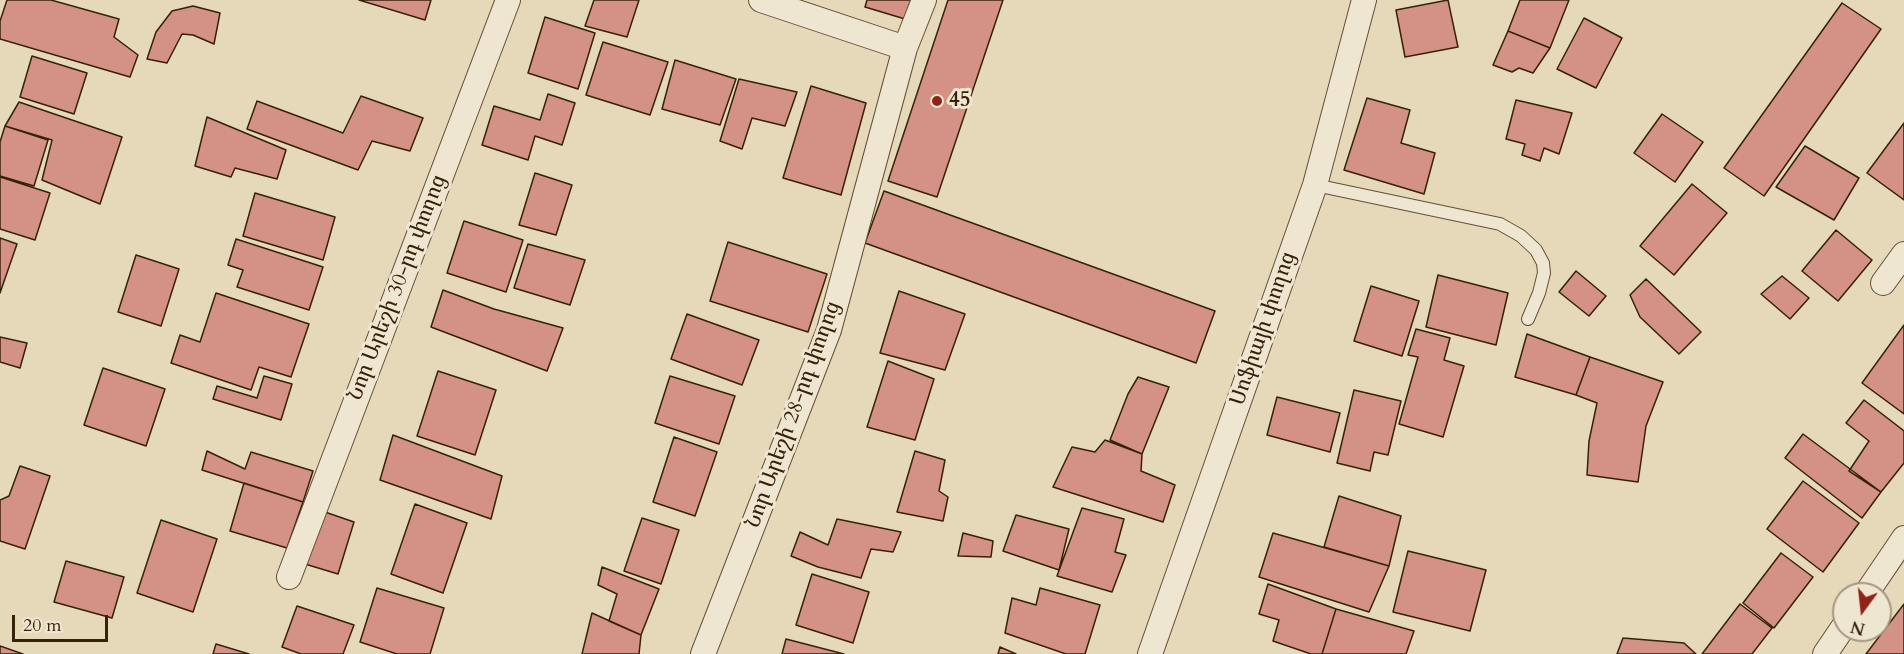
<!DOCTYPE html>
<meta charset="utf-8">
<style>
body{margin:0}
#map{position:relative;width:1904px;height:654px;overflow:hidden;background:#e6d9ba;font-family:Cardo,serif}
canvas{display:block}
.north{position:absolute;left:1832px;top:582px;width:60px;height:60px;box-sizing:border-box;background:#efe6d2;border:2px solid #a59782;border-radius:50%;rotate:195deg;font-size:16px;font-weight:700;line-height:24px;text-align:center;color:#372109}
.north::after{content:'';display:block;margin:auto;width:21px;height:27px;background:#8f2418;clip-path:polygon(50% 0,100% 100%,50% 72%,0 100%)}
.scale{position:absolute;left:12px;top:615px;width:96px;height:27px;box-sizing:border-box;border:3px solid #372109;border-top:0;padding-left:8px;font-size:18px;line-height:21px;white-space:nowrap;color:#372109;-webkit-text-stroke:4px #efe6d2;paint-order:stroke}
</style>
<div id="map">
<canvas width="1904" height="654"></canvas>
<div class="north">N</div>
<div class="scale">20 m</div>
</div>
<script>
const g = document.querySelector('canvas').getContext('2d');
g.lineJoin = 'round';
function fill(path, color) { g.fillStyle = color; g.fill(path, 'evenodd'); }
const poly = rows => new Path2D(rows.map(r => 'M' + r).join(''));
function stroke(path, color, width, dash) { g.strokeStyle = color; g.lineWidth = width; g.lineCap = dash ? 'butt' : 'round'; g.setLineDash(dash || []); g.stroke(path); }
function drawText(font, color, halo, rows, align = 'center') {
  g.font = font + ' Cardo,"Noto Serif Armenian",serif'; g.lineWidth = 6; g.setLineDash([]); g.textBaseline = 'middle'; g.strokeStyle = halo; g.fillStyle = color; for (const [text, x, y, turn = 0] of rows) {
    g.save(); g.translate(x, y); g.rotate((+turn || 0) * Math.PI / 180); g.textAlign = isNaN(turn) ? turn : align; if (halo) g.strokeText(text, 0, 0); g.fillText(text, 0, 0); g.restore();
  }
}
const building = poly([
 [7,0,51,0,119,19,114,37,138,55,130,77,0,39,0,21,7,0],
 [359,0,431,0,425,20,359,0],
 [594,0,639,0,627,37,585,26,594,0],
 [867,0,911,0,905,19,865,7,867,0],
 [948,0,1003,0,937,197,888,181,948,0],
 [1448,0,1458,47,1405,57,1396,10,1448,0],
 [1520,0,1569,0,1550,48,1508,31,1520,0],
 [1842,3,1881,29,1764,196,1724,168,1842,3],
 [193,6,220,13,214,44,193,35,182,34,167,63,147,59,156,32,172,11,193,6],
 [545,17,595,33,578,89,528,73,545,17],
 [1584,18,1622,38,1596,88,1557,69,1584,18],
 [1508,31,1550,48,1533,73,1519,68,1512,72,1493,65,1508,31],
 [603,42,668,62,650,115,586,95,603,42],
 [32,56,87,73,74,114,20,97,32,56],
 [675,60,736,79,720,125,662,109,675,60],
 [739,79,797,92,785,126,752,118,742,149,720,141,739,79],
 [811,86,866,103,841,195,783,178,811,86],
 [548,94,575,103,562,145,535,136,528,160,482,145,494,106,540,120,548,94],
 [361,96,423,118,410,151,372,141,358,170,247,129,257,101,343,133,361,96],
 [1367,98,1410,110,1401,143,1435,153,1424,194,1344,170,1367,98],
 [1516,100,1572,113,1559,154,1544,148,1540,161,1522,155,1525,144,1506,139,1516,100],
 [19,102,122,137,100,204,42,180,52,140,5,126,19,102],
 [1662,114,1703,142,1675,182,1634,153,1662,114],
 [207,117,286,150,277,179,235,168,231,177,195,166,207,117],
 [1904,123,1904,200,1867,173,1904,123],
 [5,126,48,140,34,186,0,176,0,142,5,126],
 [1805,146,1859,178,1834,220,1776,187,1805,146],
 [535,173,572,185,556,235,519,225,535,173],
 [0,177,50,193,35,240,0,229,0,177],
 [1692,184,1727,213,1674,275,1640,246,1692,184],
 [884,191,1215,311,1196,363,865,243,884,191],
 [255,193,335,217,323,260,243,236,255,193],
 [464,221,523,240,506,292,447,273,464,221],
 [1836,230,1872,260,1838,301,1802,271,1836,230],
 [0,238,17,244,0,293,0,238],
 [236,239,323,267,309,310,237,287,243,270,228,265,236,239],
 [728,242,827,274,808,332,710,301,728,242],
 [528,244,585,260,570,305,514,288,528,244],
 [136,255,179,269,161,326,118,312,136,255],
 [1576,271,1606,296,1589,316,1559,292,1576,271],
 [1438,275,1508,293,1496,345,1426,327,1438,275],
 [1782,276,1809,298,1790,319,1761,294,1782,276],
 [1646,279,1701,332,1679,354,1640,317,1630,295,1646,279],
 [1371,286,1419,301,1402,356,1354,341,1371,286],
 [443,290,494,309,563,328,547,371,431,327,443,290],
 [899,291,965,314,945,370,880,353,899,291],
 [216,293,309,324,291,377,259,367,251,390,171,363,180,335,200,342,216,293],
 [687,314,759,340,742,385,671,359,687,314],
 [1904,325,1904,414,1862,383,1904,325],
 [1416,329,1450,338,1444,360,1464,366,1443,437,1399,424,1418,357,1408,355,1416,329],
 [1527,334,1590,357,1576,395,1515,377,1527,334],
 [0,337,27,343,20,368,0,362,0,337],
 [1590,357,1663,382,1646,426,1638,482,1587,475,1589,441,1597,403,1576,395,1590,357],
 [888,361,934,379,915,440,867,427,888,361],
 [103,368,165,389,146,446,84,425,103,368],
 [438,371,496,390,475,455,417,436,438,371],
 [264,376,292,384,281,420,213,399,217,386,257,398,264,376],
 [670,376,735,396,719,444,655,423,670,376],
 [1138,377,1169,387,1142,454,1110,440,1128,394,1138,377],
 [1354,390,1401,401,1388,455,1374,452,1370,471,1337,463,1354,390],
 [1277,397,1340,413,1330,452,1267,435,1277,397],
 [1864,400,1904,431,1904,463,1881,492,1849,471,1869,441,1846,423,1864,400],
 [1803,434,1881,492,1862,518,1785,458,1803,434],
 [393,435,502,476,491,519,380,480,393,435],
 [674,437,717,452,695,516,653,502,674,437],
 [1105,440,1142,454,1141,471,1175,485,1163,522,1053,487,1072,447,1095,452,1105,440],
 [207,451,245,469,251,452,313,471,303,502,202,470,207,451],
 [915,451,945,460,939,491,948,497,943,521,897,512,915,451],
 [20,466,50,476,25,549,0,541,0,500,9,496,20,466],
 [1803,481,1859,523,1823,572,1767,529,1803,481],
 [244,483,303,502,287,548,230,531,244,483],
 [1339,496,1401,516,1389,566,1324,547,1339,496],
 [415,504,467,523,443,593,391,574,415,504],
 [1082,508,1124,519,1115,552,1126,555,1112,592,1057,576,1082,508],
 [322,511,354,522,338,574,305,564,322,511],
 [1016,515,1069,529,1059,570,1003,551,1016,515],
 [642,518,679,530,661,584,624,571,642,518],
 [837,519,901,532,893,552,871,549,861,578,818,567,791,556,800,532,828,545,837,519],
 [161,520,217,539,193,612,137,593,161,520],
 [963,533,993,541,991,557,958,556,963,533],
 [1273,533,1389,566,1369,612,1259,577,1273,533],
 [1408,551,1486,570,1470,631,1393,612,1408,551],
 [1781,553,1813,577,1774,628,1743,603,1781,553],
 [66,561,124,577,112,618,54,602,66,561],
 [602,567,659,589,641,635,609,621,617,594,598,585,602,567],
 [812,574,869,592,853,643,796,625,812,574],
 [1268,584,1336,609,1322,654,1311,654,1273,641,1279,620,1259,614,1268,584],
 [377,588,444,608,430,654,397,654,360,642,377,588],
 [1040,588,1100,605,1085,654,1066,654,1005,633,1012,598,1036,605,1040,588],
 [1740,604,1772,628,1752,654,1702,654,1740,604],
 [1904,604,1904,654,1866,654,1904,604],
 [297,606,354,625,343,654,301,654,282,647,297,606],
 [1336,609,1414,631,1406,654,1322,654,1336,609],
 [592,613,641,635,639,654,582,654,592,613],
 [1623,638,1684,643,1696,654,1617,654,1623,638],
 [786,639,844,654,782,654,786,639],
 [216,644,249,654,213,654,216,644],
 [0,646,23,654,0,654,0,646],
 [1000,647,1016,654,998,654,1000,647]
]);
fill(building, '#d49186');
stroke(building, '#372109', 1.5);
const service = poly([
 [1315,185,1500,224,1521,236,1536,250,1543,263,1544,273,1539,293,1528,319]
]);
const minor = poly([
 [761,0,905,48],
 [1883,283,1904,254],
 [289,577,508,0],
 [1866,594,1904,538],
 [703,654,829,330,905,48,924,0],
 [1150,654,1315,185,1364,0],
 [1825,654,1844,626]
]);
stroke(service, '#634f35', 14);
stroke(minor, '#634f35', 26);
stroke(service, '#efe6d2', 12);
stroke(minor, '#efe6d2', 24);
for (const [x, y, r, color] of [
 [937,101,6,"#8f2418"]
]) { const dot = new Path2D(); dot.arc(x, y, r, 0, 2 * Math.PI); g.fillStyle = color; g.fill(dot); stroke(dot, '#efe6d2', 2); }
drawText('bold 21px', '#372109', '#efe6d2', [
 ["45",949,101]
], 'left');
drawText('21px', '#372109', '#efe6d2', [
 ["Նոր Արեշի 30-րդ փողոց",398,288,-69],
 ["Սոֆիայի փողոց",1264,329,-71],
 ["Նոր Արեշի 28-րդ փողոց",794,415,-70]
]);
</script>
